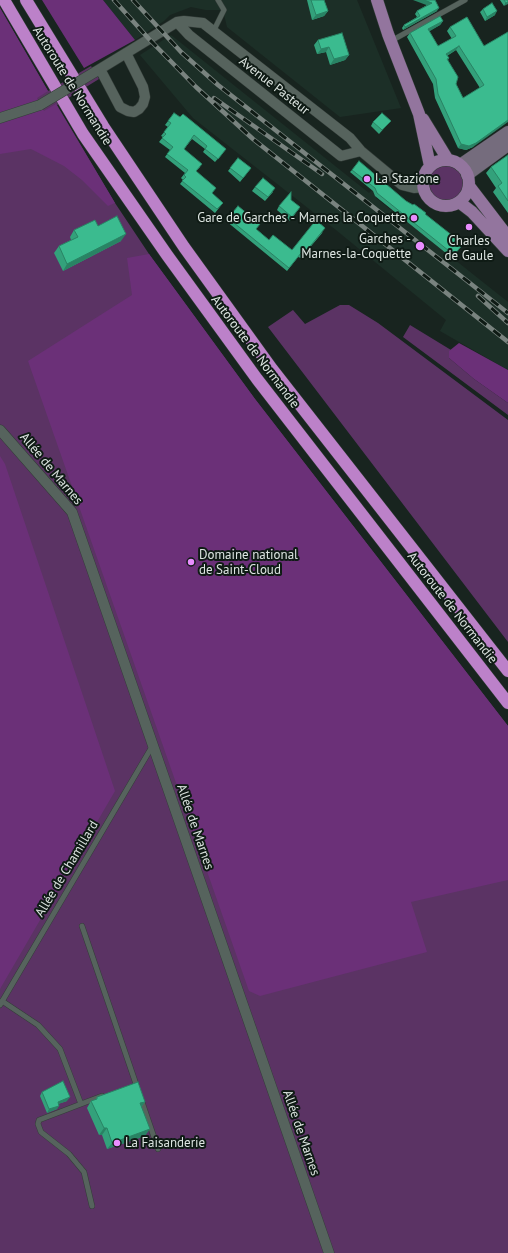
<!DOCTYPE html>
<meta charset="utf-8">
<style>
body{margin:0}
canvas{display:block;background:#18241f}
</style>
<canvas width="508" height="1253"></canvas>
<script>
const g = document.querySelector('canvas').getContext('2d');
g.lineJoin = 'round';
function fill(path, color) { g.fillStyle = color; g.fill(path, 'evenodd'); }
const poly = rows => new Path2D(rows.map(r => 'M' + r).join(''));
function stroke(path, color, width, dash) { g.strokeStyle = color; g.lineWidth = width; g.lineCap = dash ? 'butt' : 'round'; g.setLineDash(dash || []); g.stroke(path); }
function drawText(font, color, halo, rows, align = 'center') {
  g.font = font + ' "PT Sans",sans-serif'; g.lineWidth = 4; g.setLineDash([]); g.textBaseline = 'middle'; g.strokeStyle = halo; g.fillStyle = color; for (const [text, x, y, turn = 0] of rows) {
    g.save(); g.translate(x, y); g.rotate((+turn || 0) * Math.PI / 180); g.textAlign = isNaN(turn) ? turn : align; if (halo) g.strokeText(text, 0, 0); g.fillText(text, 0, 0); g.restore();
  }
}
fill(poly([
 [103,0,357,0,401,108,340,117,227,27,223,10,206,10,191,7,170,15,164,21,135,40],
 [171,35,369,193,372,190,376,193,376,198,391,210,394,210,448,255,457,257,455,260,508,302,508,370,440,331,446,320,336,230,193,118,140,55]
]), '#1c2f27');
fill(poly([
 [0,8,48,91,91,66,99,79,57,105,115,203,149,254,255,399,508,726,508,1253,0,1253],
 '428 183a18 18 0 1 1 36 0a18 18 0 1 1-36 0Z',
 [340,305,349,305,378,323,508,420,508,642,268,327,293,310,305,324],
 [410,325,451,350,449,358,474,379,508,403,508,415,403,337]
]), '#5b3364');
fill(poly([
 [42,0,103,0,135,40,84,68],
 [0,8,48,91,37,98,44,111,56,104,115,203,108,206,82,180,64,166,31,149,0,154],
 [149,254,255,399,508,726,508,880,411,902,427,952,260,996,249,991,28,361,132,295,127,258],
 [459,343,508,370,508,403,474,379,449,358,449,351],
 [0,456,5,464,115,791,0,989]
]), '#6b3078');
const lane = poly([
 [214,30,224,10,218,0],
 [391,41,465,0],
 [82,926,137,1087],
 [2,1001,38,1025,60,1049,81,1104,102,1096],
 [0,1005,153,745],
 [141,1099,158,1149],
 [81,1104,39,1120,38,1124,41,1132,69,1154,84,1172,92,1206]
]);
const street = poly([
 [177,22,189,35,341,156,361,151],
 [100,69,120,107,128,111,134,112,139,109,143,104,145,97,143,87,126,53],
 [95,72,177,22,184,21,203,23,350,138,361,151,402,185,414,188,424,187],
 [0,118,40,105],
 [0,430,72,512,329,1253]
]);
const secondary = poly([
 [460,165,508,132],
 [467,175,508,145]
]);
const primary = poly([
 [377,0,388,34,419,114,430,166],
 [423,119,448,160],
 '423 183a23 23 0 1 1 46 0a23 23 0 1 1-46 0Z',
 [469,186,508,237],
 [459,202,472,212,508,251]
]);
const highway = poly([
 [4,0,83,134,167,255,257,379,508,703],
 [26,0,103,126,184,247,272,369,508,671]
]);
stroke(lane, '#343d39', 6);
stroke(street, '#343d39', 11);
stroke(secondary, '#343d39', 13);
stroke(primary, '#343d39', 13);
stroke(highway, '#343d39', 13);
stroke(lane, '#56635d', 5);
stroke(street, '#56635d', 10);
stroke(secondary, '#756c7d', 12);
stroke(primary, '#93759e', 12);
stroke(highway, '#bc81c9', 12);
const rail = poly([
 [114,0,149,39,196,87,253,139,508,342],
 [133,0,181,52,218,85,508,313],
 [214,98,322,174],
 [478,296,508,323]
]);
stroke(rail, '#79837f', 4.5);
stroke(rail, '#0f1b15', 3, [9]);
const streetBridge = poly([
 [40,105,95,72]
]);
stroke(streetBridge, '#343d39', 11, []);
stroke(streetBridge, '#56635d', 10);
fill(poly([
 [307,0,324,0,328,11,324,16,312,20],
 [435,0,437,11,403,30,402,28,404,25,417,17,415,14,417,11,427,5],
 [500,0,508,0,504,6],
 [483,9,495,15,485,21,480,12],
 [443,21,440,25,429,31,438,46,452,39,447,31,450,27,484,46,508,32,473,147,466,150,458,148,435,98,433,84,407,37,410,33],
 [456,50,480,88,463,98,456,84,448,60,449,58,447,56],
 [318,40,349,55,345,60,330,65,326,52,317,54,314,45],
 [174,113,223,153,215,162,203,152,205,149,192,139,184,149,200,167,196,171,212,194,223,203,215,213,180,184,183,180,181,178,185,173,165,157,170,150,159,142,163,137,161,136,168,127,165,125],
 [373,122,388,124,379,134,371,126],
 [508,155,508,213,493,192,496,188,486,173,491,167],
 [238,158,251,168,240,182,228,171],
 [352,170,406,201,463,244,452,258,375,196,373,191,350,172],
 [255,187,273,192,265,201,252,191],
 [291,200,300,207,290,221,277,210,279,206],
 [228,218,256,229,269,240,292,250,323,232,301,258,298,257,287,271,226,221],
 [98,226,121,241,63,271,54,253,59,246,71,240,70,237,74,230],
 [42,1092,67,1101,58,1104,57,1109,47,1113,40,1096],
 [97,1097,145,1102,141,1107,145,1136,107,1149,102,1135,99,1135,87,1108,91,1101,95,1100]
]), '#33a17b');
fill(poly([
 [413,0,424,0,432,3,429,6],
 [508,2,508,4,504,6,506,3],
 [439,8,437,11,403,30,405,27],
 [328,11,324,16,312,20,316,15],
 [497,11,495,15,485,21,487,17],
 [443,21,440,25,425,34,428,29],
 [459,46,456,50,443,58,446,54],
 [329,47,326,52,317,54,321,49],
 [349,55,345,60,330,65,334,59],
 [508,120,508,122,473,147,466,150,458,148,461,144],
 [126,234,121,241,63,271,67,264],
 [70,1097,67,1101,55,1105,58,1102],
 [145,1102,140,1109,140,1103],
 [59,1106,57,1109,47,1113,49,1109],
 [104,1128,107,1128,102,1135,99,1135],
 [150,1129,145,1136,107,1149,112,1143]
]), '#298364');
const building = poly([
 [311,0,324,0,328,11,316,15,311,0],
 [424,0,435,0,439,8,405,27,404,25,420,16,417,11,432,3,424,0],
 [504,0,508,0,508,2,506,3,504,0],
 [492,3,497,11,487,17,483,9,492,3],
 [440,16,443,21,428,29,438,46,456,36,450,27,467,17,484,46,508,32,508,120,476,143,469,146,461,144,438,94,436,79,410,33,440,16],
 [459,46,484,85,463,98,456,84,458,77,447,59,449,58,446,54,459,46],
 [342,33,349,55,334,59,329,47,321,49,318,40,342,33],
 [174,113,180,117,183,114,226,149,218,159,205,149,207,146,194,135,184,149,202,164,196,171,216,188,212,193,223,203,217,209,182,181,186,177,184,175,188,170,167,154,173,147,162,138,166,134,164,132,171,123,168,121,174,113],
 [382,113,391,121,382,130,373,122,382,113],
 [508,155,508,201,498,186,502,183,491,167,508,155],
 [238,158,251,168,243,178,230,168,238,158],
 [359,161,406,201,413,205,414,204,426,213,425,214,463,244,454,255,377,193,375,188,352,170,359,161],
 [263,178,275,188,268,197,255,187,263,178],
 [291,192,291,200,300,207,292,217,279,206,291,192],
 [238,206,260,224,256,229,269,240,273,235,292,250,316,220,325,228,303,255,301,253,289,268,228,218,238,206],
 [117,216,126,234,67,264,59,246,78,237,74,230,95,220,98,226,117,216],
 [63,1081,70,1097,58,1102,59,1106,49,1109,42,1092,63,1081],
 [138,1082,145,1102,140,1103,150,1129,112,1143,107,1128,104,1128,91,1101,97,1099,97,1097,138,1082]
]);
fill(building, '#3bbb8f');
stroke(building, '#298364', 1);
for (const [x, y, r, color] of [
 [367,179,4,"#e98dfe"],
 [414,218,4,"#e98dfe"],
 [469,227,4,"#e98dfe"],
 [420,246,5,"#e98dfe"],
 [191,562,4,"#e98dfe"],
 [117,1143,4,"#e98dfe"]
]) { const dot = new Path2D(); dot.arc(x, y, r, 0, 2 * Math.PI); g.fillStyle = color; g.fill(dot); stroke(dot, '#0f1b15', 1.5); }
drawText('13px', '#dde5e1', '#0f1b15', [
 ["Autoroute de Normandie",72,86,58],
 ["Avenue Pasteur",274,86,38],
 ["Autoroute de Normandie",255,352,53],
 ["Allée de Marnes",51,469,50],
 ["Autoroute de Normandie",452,608,52],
 ["Allée de Marnes",195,827,71],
 ["Allée de Chamillard",67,869,-59],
 ["Allée de Marnes",301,1133,71]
]);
drawText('13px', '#dde5e1', '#0f1b15', [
 ["La Stazione",375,179],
 ["Gare de Garches - Marnes la Coquette",406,218,"right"],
 ["Garches -",411,239,"right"],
 ["Marnes-la-Coquette",411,254,"right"],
 ["Charles",469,241,"center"],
 ["de Gaule",469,256,"center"],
 ["Domaine national",199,555],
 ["de Saint-Cloud",199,570],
 ["La Faisanderie",125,1143]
], 'left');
</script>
